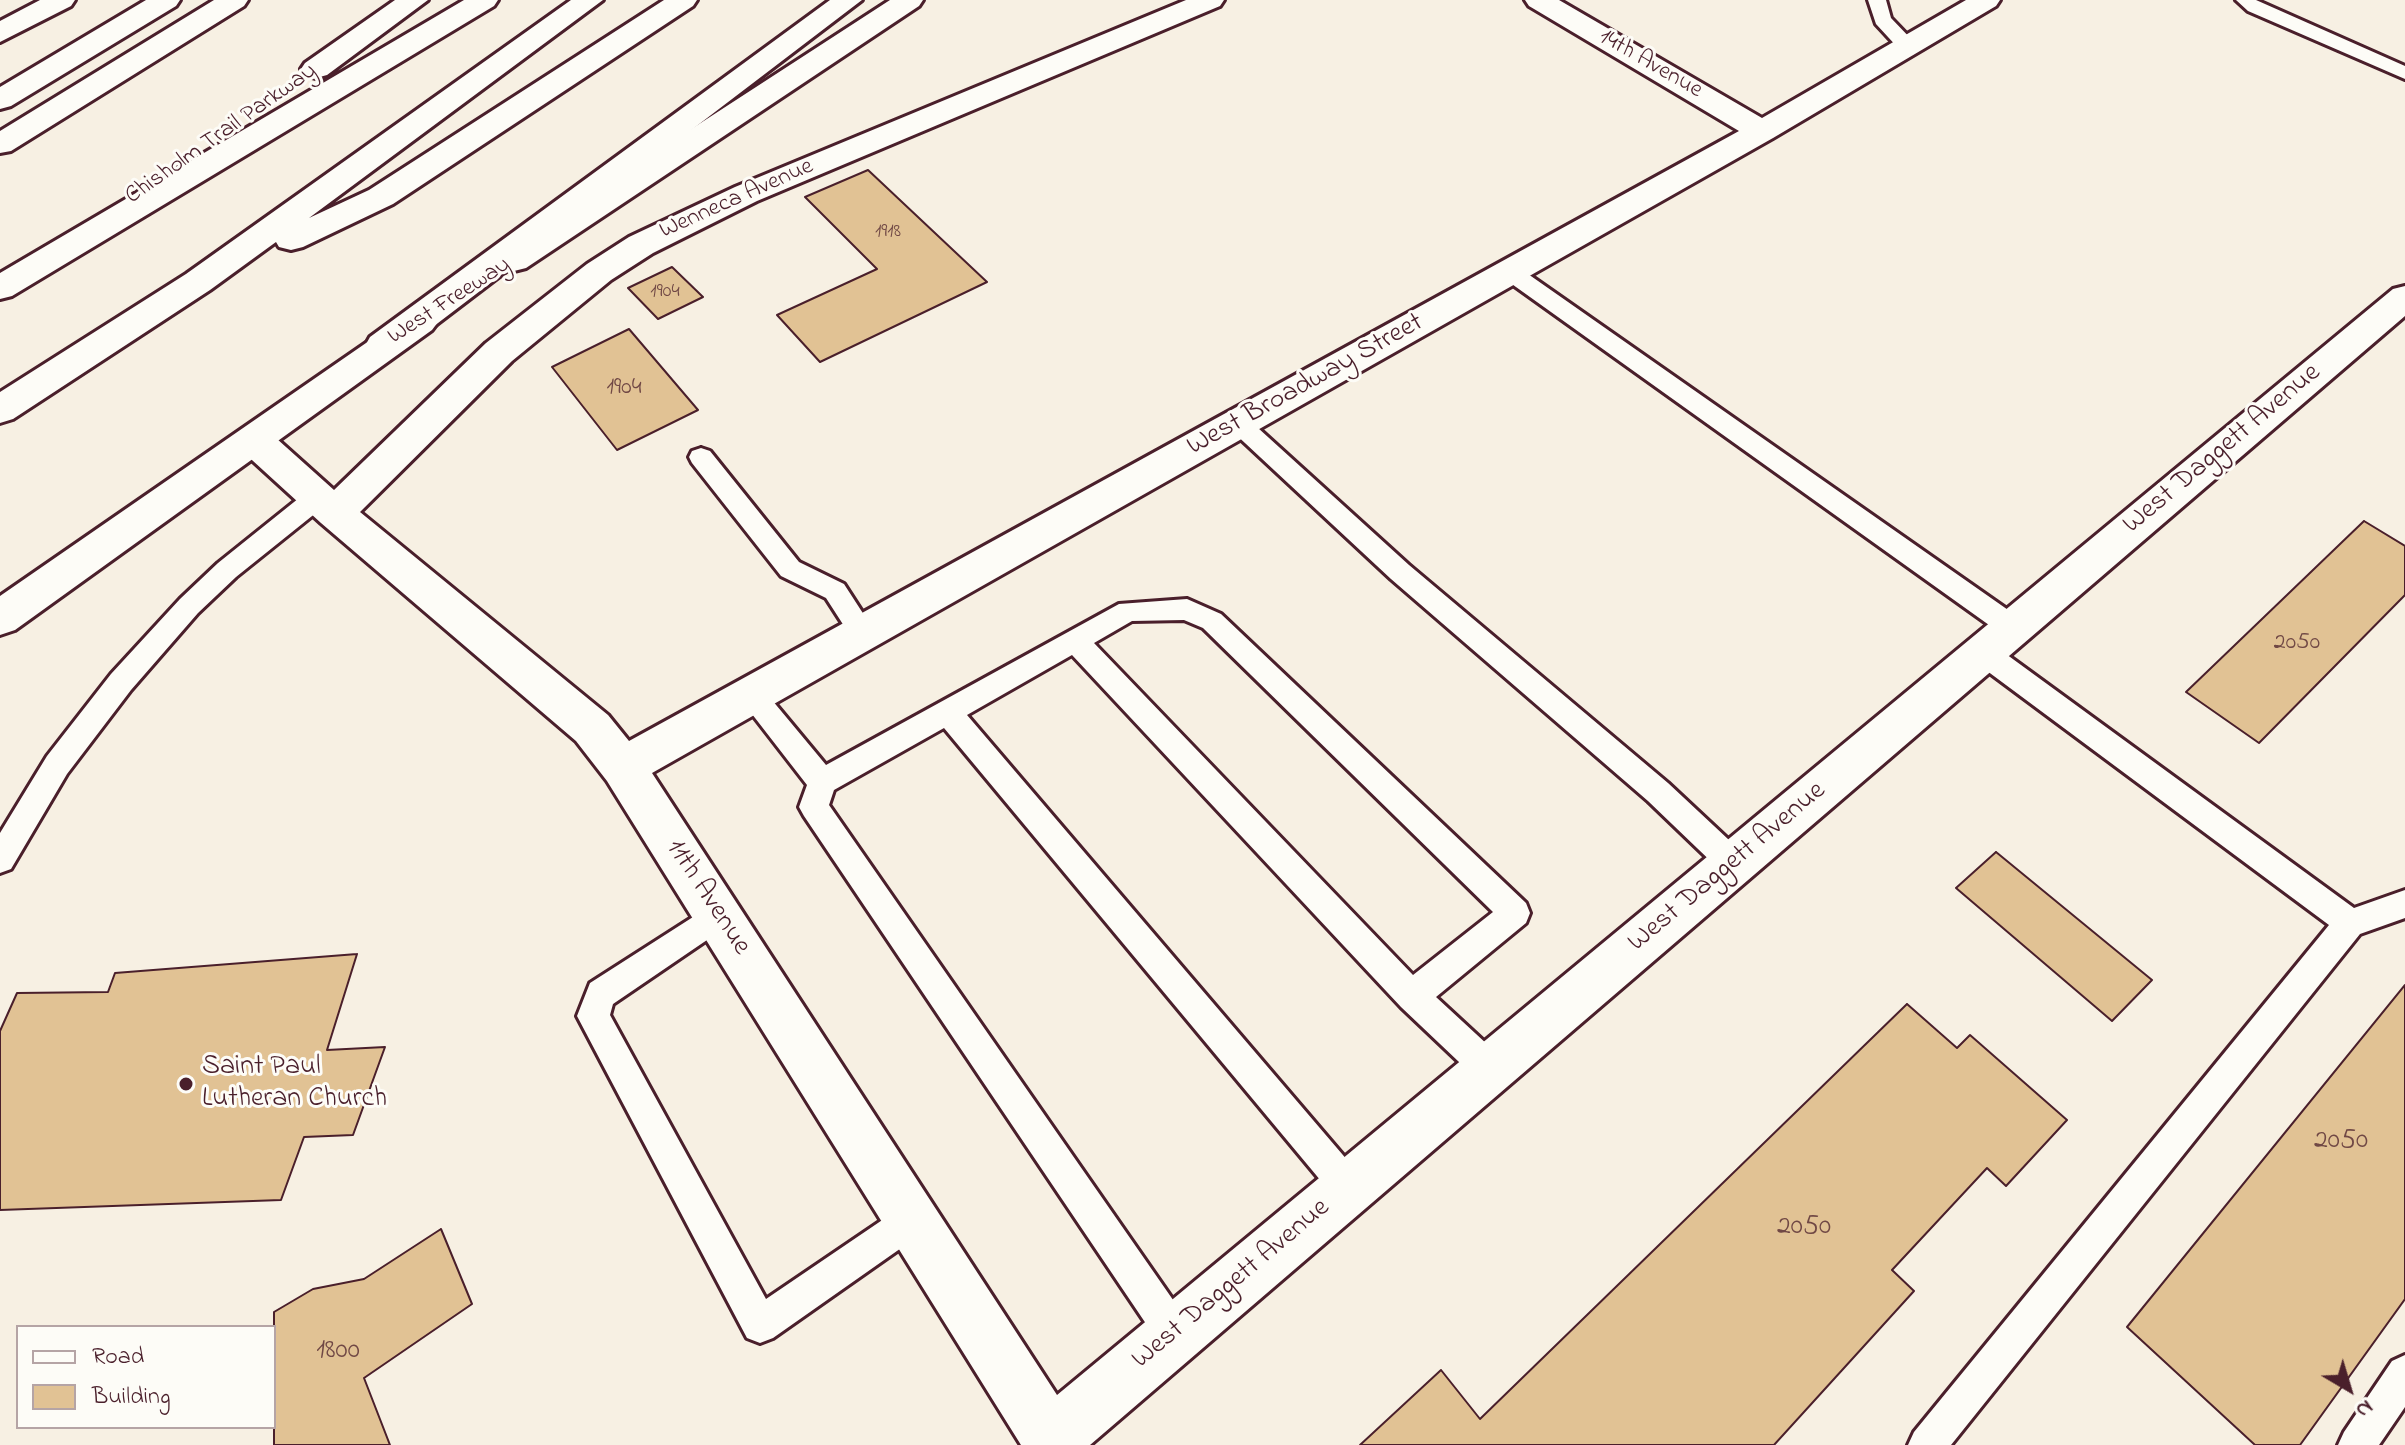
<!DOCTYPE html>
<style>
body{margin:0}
#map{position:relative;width:2405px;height:1445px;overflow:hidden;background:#f7f0e3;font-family:"Indie Flower",sans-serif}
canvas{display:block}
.legend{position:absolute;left:16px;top:1325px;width:260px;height:104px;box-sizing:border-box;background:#fdfcf7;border:2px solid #b5a4a5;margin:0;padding:10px 14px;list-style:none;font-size:24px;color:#4a1f2b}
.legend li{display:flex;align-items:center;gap:16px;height:40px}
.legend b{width:40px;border:2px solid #b5a4a5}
.north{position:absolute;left:2309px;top:1349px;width:80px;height:80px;-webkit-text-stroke:6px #fdfcf7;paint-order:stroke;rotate:142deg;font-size:22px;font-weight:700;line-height:32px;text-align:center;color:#4a1f2b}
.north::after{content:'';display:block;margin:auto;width:28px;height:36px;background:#4a1f2b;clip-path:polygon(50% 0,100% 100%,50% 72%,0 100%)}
</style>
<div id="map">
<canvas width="2405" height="1445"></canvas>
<ul class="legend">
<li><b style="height:10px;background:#fdfcf7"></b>Road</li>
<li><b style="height:22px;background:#e1c294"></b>Building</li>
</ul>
<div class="north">N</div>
</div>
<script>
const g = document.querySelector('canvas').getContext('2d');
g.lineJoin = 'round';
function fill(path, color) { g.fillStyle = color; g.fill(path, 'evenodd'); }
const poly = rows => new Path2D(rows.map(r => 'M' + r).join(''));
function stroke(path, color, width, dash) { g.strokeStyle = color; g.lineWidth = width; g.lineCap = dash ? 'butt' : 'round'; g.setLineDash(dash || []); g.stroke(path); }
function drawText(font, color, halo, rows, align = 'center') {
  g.font = font + ' "Indie Flower",sans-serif'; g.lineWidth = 6; g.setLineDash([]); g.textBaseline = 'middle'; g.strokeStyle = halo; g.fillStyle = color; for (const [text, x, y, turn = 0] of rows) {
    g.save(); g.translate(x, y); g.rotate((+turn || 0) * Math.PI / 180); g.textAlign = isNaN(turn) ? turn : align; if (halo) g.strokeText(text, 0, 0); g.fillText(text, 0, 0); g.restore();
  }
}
const building = poly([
 [868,170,987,282,820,362,777,315,877,269,805,197,868,170],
 [672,267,703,297,658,319,628,288,672,267],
 [629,329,698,410,617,450,552,367,629,329],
 [2364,521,2405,546,2405,595,2259,743,2186,692,2364,521],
 [1996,852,2152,980,2112,1021,1956,888,1996,852],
 [357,954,327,1050,385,1047,353,1135,304,1137,281,1200,0,1210,0,1031,17,993,108,992,115,973,357,954],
 [2405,985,2405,1299,2300,1445,2255,1445,2127,1327,2405,985],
 [1907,1004,1957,1048,1970,1035,2067,1120,2006,1186,1987,1168,1892,1270,1914,1291,1774,1445,1360,1445,1441,1370,1480,1419,1907,1004],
 [441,1229,472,1304,364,1378,390,1445,274,1445,274,1312,313,1289,364,1279,441,1229]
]);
fill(building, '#e1c294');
stroke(building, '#4a1f2b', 2);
const lane = poly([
 [1868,0,1886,0,1891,18,1914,42,1916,46,1914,50,1900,50,1876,24,1868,0],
 [2236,0,2256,0,2405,66,2405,79,2248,11,2236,0],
 [1510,265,1518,267,2021,619,2025,627,2021,635,2012,638,2003,635,1502,277,1499,272,1502,267,1510,265],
 [1239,415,1247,418,1409,565,1668,783,1744,854,1748,863,1744,872,1733,876,1722,872,1648,801,1391,579,1231,430,1227,424,1231,418,1239,415],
 [701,448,710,451,799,562,844,584,877,635,873,643,864,646,855,643,826,598,781,576,692,463,689,457,692,451,701,448],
 [318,488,327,490,330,497,327,504,236,577,198,613,131,690,67,774,11,869,0,873,0,833,47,756,111,674,180,599,218,563,309,490,318,488],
 [1187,599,1221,614,1526,903,1530,913,1526,923,1436,997,1502,1058,1506,1069,1502,1080,1490,1085,1478,1080,1401,1007,1072,655,967,715,1360,1175,1365,1187,1360,1199,1348,1204,1336,1199,944,728,834,790,829,805,1187,1320,1192,1333,1187,1346,1174,1351,1161,1346,804,816,799,807,807,785,738,696,742,688,752,685,762,688,826,765,1119,604,1187,599],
 [1184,620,1203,628,1493,912,1413,975,1094,643,1132,621,1184,620],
 [1985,643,1995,646,2354,908,2405,890,2405,918,2360,934,1951,1445,1908,1445,1914,1432,2329,925,1975,662,1971,654,1975,646,1985,643],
 [718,901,729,905,733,915,729,925,613,1004,610,1015,766,1299,900,1208,912,1203,924,1208,929,1220,924,1232,773,1338,760,1343,747,1338,577,1016,590,983,718,901],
 [2405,1355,2405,1407,2379,1445,2338,1445,2344,1432,2392,1361,2405,1355]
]);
const street = poly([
 [1186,0,1224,0,1220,6,757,201,653,253,611,280,512,361,360,512,608,715,629,741,1739,131,1529,6,1525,0,1559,0,1762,118,1966,0,2000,0,1996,6,1773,138,652,773,1057,1395,2393,289,2405,286,2405,316,1090,1445,1021,1445,607,781,576,741,321,523,241,450,235,440,241,430,254,426,267,430,334,490,486,343,587,264,629,237,735,187,1186,0]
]);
const secondary = poly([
 [890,0,923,0,919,6,526,268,514,271,502,268,497,260,502,252,890,0],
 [420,310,432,314,438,322,432,330,15,630,0,635,0,596,408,314,420,310]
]);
const highway = poly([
 [40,0,75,0,71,6,0,42,0,21,40,0],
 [146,0,180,0,176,6,11,106,0,109,0,87,146,0],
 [214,0,248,0,244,6,11,151,0,153,0,131,214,0],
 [395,0,428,0,327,75,316,78,305,75,301,69,305,63,395,0],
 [464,0,498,0,494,6,12,296,0,299,0,273,464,0],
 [571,0,603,0,309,218,369,190,664,0,697,0,693,6,393,204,303,247,291,250,279,247,276,242,210,290,13,419,0,423,0,392,186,274,571,0],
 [830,0,862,0,396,355,383,358,370,355,365,346,370,337,830,0]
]);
stroke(lane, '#4a1f2b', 6);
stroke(street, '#4a1f2b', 6);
stroke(secondary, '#4a1f2b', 6);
stroke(highway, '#4a1f2b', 6);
fill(lane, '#fdfcf7');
fill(street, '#fdfcf7');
fill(secondary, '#fdfcf7');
fill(highway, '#fdfcf7');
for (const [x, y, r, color] of [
 [186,1084,8,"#4a1f2b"]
]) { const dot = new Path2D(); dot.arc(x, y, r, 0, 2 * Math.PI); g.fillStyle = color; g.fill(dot); stroke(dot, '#fdfcf7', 3); }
drawText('20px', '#704845', null, [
 ["1918",888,233],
 ["1904",665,293]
]);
drawText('24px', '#4a1f2b', '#fdfcf7', [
 ["14th Avenue",1650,65,30],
 ["Chisholm Trail Parkway",222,135,-35],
 ["Wenneca Avenue",737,200,-24],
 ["West Freeway",450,302,-33]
]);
drawText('24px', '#704845', null, [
 ["1904",624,389],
 ["2050",2297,644]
]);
drawText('28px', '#4a1f2b', '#fdfcf7', [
 ["West Broadway Street",1306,386,-29],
 ["West Daggett Avenue",2223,450,-40],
 ["West Daggett Avenue",1728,868,-40],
 ["11th Avenue",707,898,57],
 ["West Daggett Avenue",1232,1285,-40]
]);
drawText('28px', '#4a1f2b', '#fdfcf7', [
 ["Saint Paul",202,1068],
 ["Lutheran Church",202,1100]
], 'left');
drawText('28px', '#704845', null, [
 ["2050",2341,1142],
 ["2050",1804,1228],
 ["1800",338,1352]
]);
</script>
